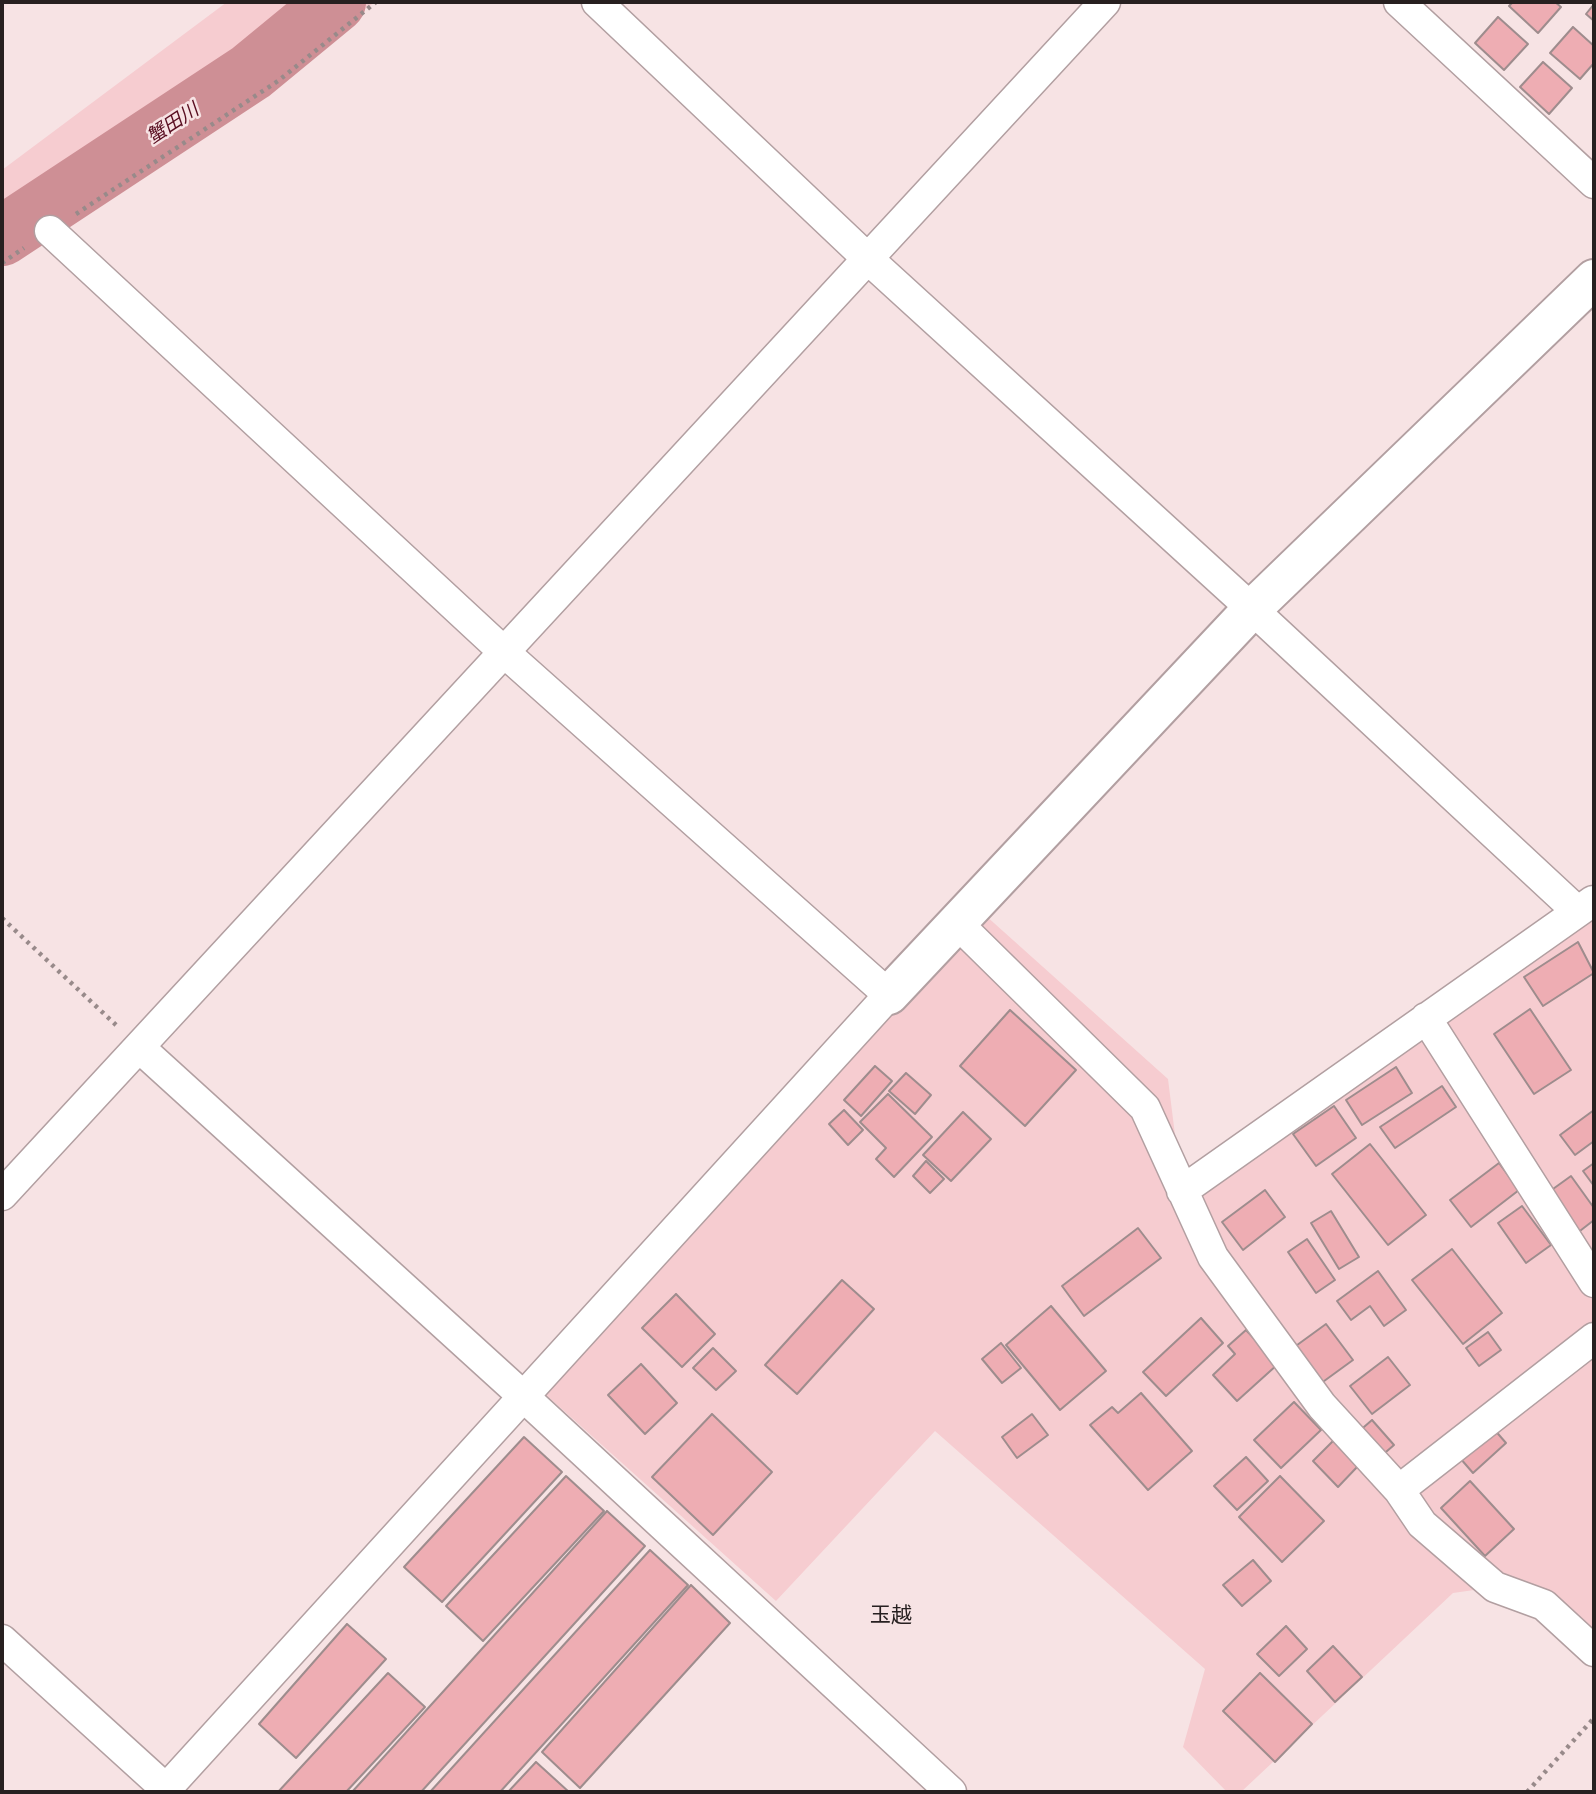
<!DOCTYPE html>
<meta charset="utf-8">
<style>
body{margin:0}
#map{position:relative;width:1596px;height:1794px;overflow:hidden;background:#f7e3e4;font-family:"PT Serif",serif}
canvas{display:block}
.frame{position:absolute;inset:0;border:4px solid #272020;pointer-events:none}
</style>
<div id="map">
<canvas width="1596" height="1794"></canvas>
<div class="frame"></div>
</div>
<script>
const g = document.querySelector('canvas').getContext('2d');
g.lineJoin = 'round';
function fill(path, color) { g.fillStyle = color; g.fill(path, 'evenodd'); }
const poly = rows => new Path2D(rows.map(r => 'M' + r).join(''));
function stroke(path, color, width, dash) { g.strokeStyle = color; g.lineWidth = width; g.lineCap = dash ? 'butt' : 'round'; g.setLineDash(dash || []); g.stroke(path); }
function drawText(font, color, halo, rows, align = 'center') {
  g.font = font + ' "PT Serif","Noto Sans JP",serif'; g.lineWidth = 5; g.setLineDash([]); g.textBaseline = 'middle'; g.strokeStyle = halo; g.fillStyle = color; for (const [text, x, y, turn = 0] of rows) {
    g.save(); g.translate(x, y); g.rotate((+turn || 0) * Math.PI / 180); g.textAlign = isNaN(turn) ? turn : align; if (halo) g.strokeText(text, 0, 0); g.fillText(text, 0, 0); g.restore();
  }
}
fill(poly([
 [227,2,375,2,292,63,2,261,2,170],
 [975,906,1168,1079,1182,1191,1594,913,1594,1656,1495,1587,1453,1593,1241,1792,1227,1792,1183,1747,1205,1669,935,1431,776,1601,535,1385]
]), '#f6ccd0');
stroke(poly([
 [2,236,251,72,336,2]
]), '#ce8f95', 60);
const building = poly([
 [1513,2,1555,2,1561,7,1538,33,1509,6,1513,2],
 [1594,4,1594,21,1586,14,1594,4],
 [1498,17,1528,44,1504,70,1475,43,1498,17],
 [1573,27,1594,46,1594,63,1580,79,1550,53,1573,27],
 [1543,62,1572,88,1549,114,1520,87,1543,62],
 [1578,942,1594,973,1543,1006,1524,977,1578,942],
 [1530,1009,1571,1070,1534,1094,1494,1034,1530,1009],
 [1010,1010,1076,1070,1025,1126,960,1066,1010,1010],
 [875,1066,892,1081,861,1116,844,1100,875,1066],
 [1396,1067,1412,1093,1362,1125,1346,1100,1396,1067],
 [906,1073,931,1095,915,1114,889,1091,906,1073],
 [1442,1086,1456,1107,1395,1148,1380,1127,1442,1086],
 [888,1094,932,1137,894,1177,876,1159,886,1148,860,1122,888,1094],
 [1334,1106,1356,1138,1316,1166,1293,1134,1334,1106],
 [844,1110,863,1130,848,1145,829,1124,844,1110],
 [1594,1110,1594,1141,1575,1155,1560,1135,1594,1110],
 [963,1112,991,1139,951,1181,923,1155,963,1112],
 [1370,1144,1426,1215,1388,1245,1332,1174,1370,1144],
 [926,1161,944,1179,930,1193,913,1176,926,1161],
 [1499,1163,1519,1190,1471,1227,1450,1200,1499,1163],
 [1594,1163,1594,1186,1583,1171,1594,1163],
 [1571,1176,1594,1208,1594,1220,1576,1234,1546,1194,1571,1176],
 [1265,1190,1285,1217,1243,1250,1222,1222,1265,1190],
 [1522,1206,1551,1245,1526,1263,1498,1223,1522,1206],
 [1331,1211,1359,1257,1339,1269,1311,1223,1331,1211],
 [1138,1228,1161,1258,1084,1316,1062,1286,1138,1228],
 [1307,1239,1335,1280,1316,1293,1288,1252,1307,1239],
 [1452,1249,1502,1313,1463,1344,1412,1280,1452,1249],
 [1378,1271,1406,1310,1384,1326,1370,1306,1351,1320,1337,1301,1378,1271],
 [842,1280,874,1309,797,1394,765,1365,842,1280],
 [676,1294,715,1334,682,1367,642,1328,676,1294],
 [1051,1306,1106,1371,1060,1410,1006,1345,1051,1306],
 [1201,1318,1223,1343,1166,1396,1143,1372,1201,1318],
 [1326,1324,1353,1360,1320,1384,1293,1348,1326,1324],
 [1246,1330,1278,1364,1237,1401,1213,1375,1235,1354,1228,1346,1246,1330],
 [1488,1332,1501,1350,1479,1366,1466,1348,1488,1332],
 [1001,1343,1021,1368,1002,1383,982,1359,1001,1343],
 [713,1348,736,1371,716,1390,693,1368,713,1348],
 [1388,1357,1410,1385,1372,1414,1350,1386,1388,1357],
 [641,1364,677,1403,645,1434,608,1395,641,1364],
 [1141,1393,1192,1451,1148,1490,1090,1425,1112,1407,1118,1413,1141,1393],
 [1294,1402,1321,1430,1281,1468,1254,1440,1294,1402],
 [712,1414,772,1472,713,1535,652,1477,712,1414],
 [1032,1414,1048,1435,1017,1458,1002,1437,1032,1414],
 [1372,1420,1394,1445,1379,1458,1357,1433,1372,1420],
 [1493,1428,1506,1443,1473,1473,1460,1458,1493,1428],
 [524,1437,562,1472,442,1602,404,1567,524,1437],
 [1333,1441,1358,1466,1338,1487,1313,1461,1333,1441],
 [1246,1457,1268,1481,1237,1510,1214,1486,1246,1457],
 [566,1476,604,1511,483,1641,446,1606,566,1476],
 [1280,1476,1324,1521,1282,1562,1239,1517,1280,1476],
 [1470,1481,1514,1529,1485,1556,1441,1508,1470,1481],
 [607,1511,645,1546,421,1792,352,1792,607,1511],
 [650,1550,688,1585,500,1792,430,1792,650,1550],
 [1253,1560,1271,1581,1242,1606,1223,1585,1253,1560],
 [691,1585,730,1623,580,1788,542,1752,691,1585],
 [347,1624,386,1659,296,1758,259,1724,347,1624],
 [1286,1626,1307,1649,1279,1676,1257,1654,1286,1626],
 [1333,1646,1362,1677,1335,1702,1307,1671,1333,1646],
 [388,1673,425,1707,346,1792,278,1792,388,1673],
 [1260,1673,1312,1724,1275,1762,1223,1711,1260,1673],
 [536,1762,569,1792,508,1792,536,1762]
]);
fill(building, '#eeadb3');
stroke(building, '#9e8c8d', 2);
const street = poly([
 [597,2,867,258,1252,609,1577,911],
 [1399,2,1594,183],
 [958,924,1145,1108,1213,1257,1322,1406,1399,1490,1422,1524,1495,1587,1544,1605,1594,1651],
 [1426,1018,1594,1282],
 [140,1048,524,1397,951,1792],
 [1182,1191,1593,901],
 [2,1195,1105,2],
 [1399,1490,1594,1338],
 [2,1640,166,1789,889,995,504,652,50,231]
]);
const secondary = poly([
 [889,995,1252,609,1594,279],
 [164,1792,166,1789]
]);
stroke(street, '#b29fa1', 33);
stroke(secondary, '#b29fa1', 42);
stroke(poly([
 [76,214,278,81,376,2],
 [2,263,24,248],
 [2,918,116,1025],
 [1527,1792,1594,1718]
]), '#988a8a', 4.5, [3.5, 5]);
stroke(street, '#fff', 30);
stroke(secondary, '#fff', 38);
drawText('italic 19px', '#580c1f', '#f7e3e4', [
 ["蟹田川",173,124,-33]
]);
drawText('21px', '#272020', '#f7e3e4', [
 ["玉越",891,1616]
]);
</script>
